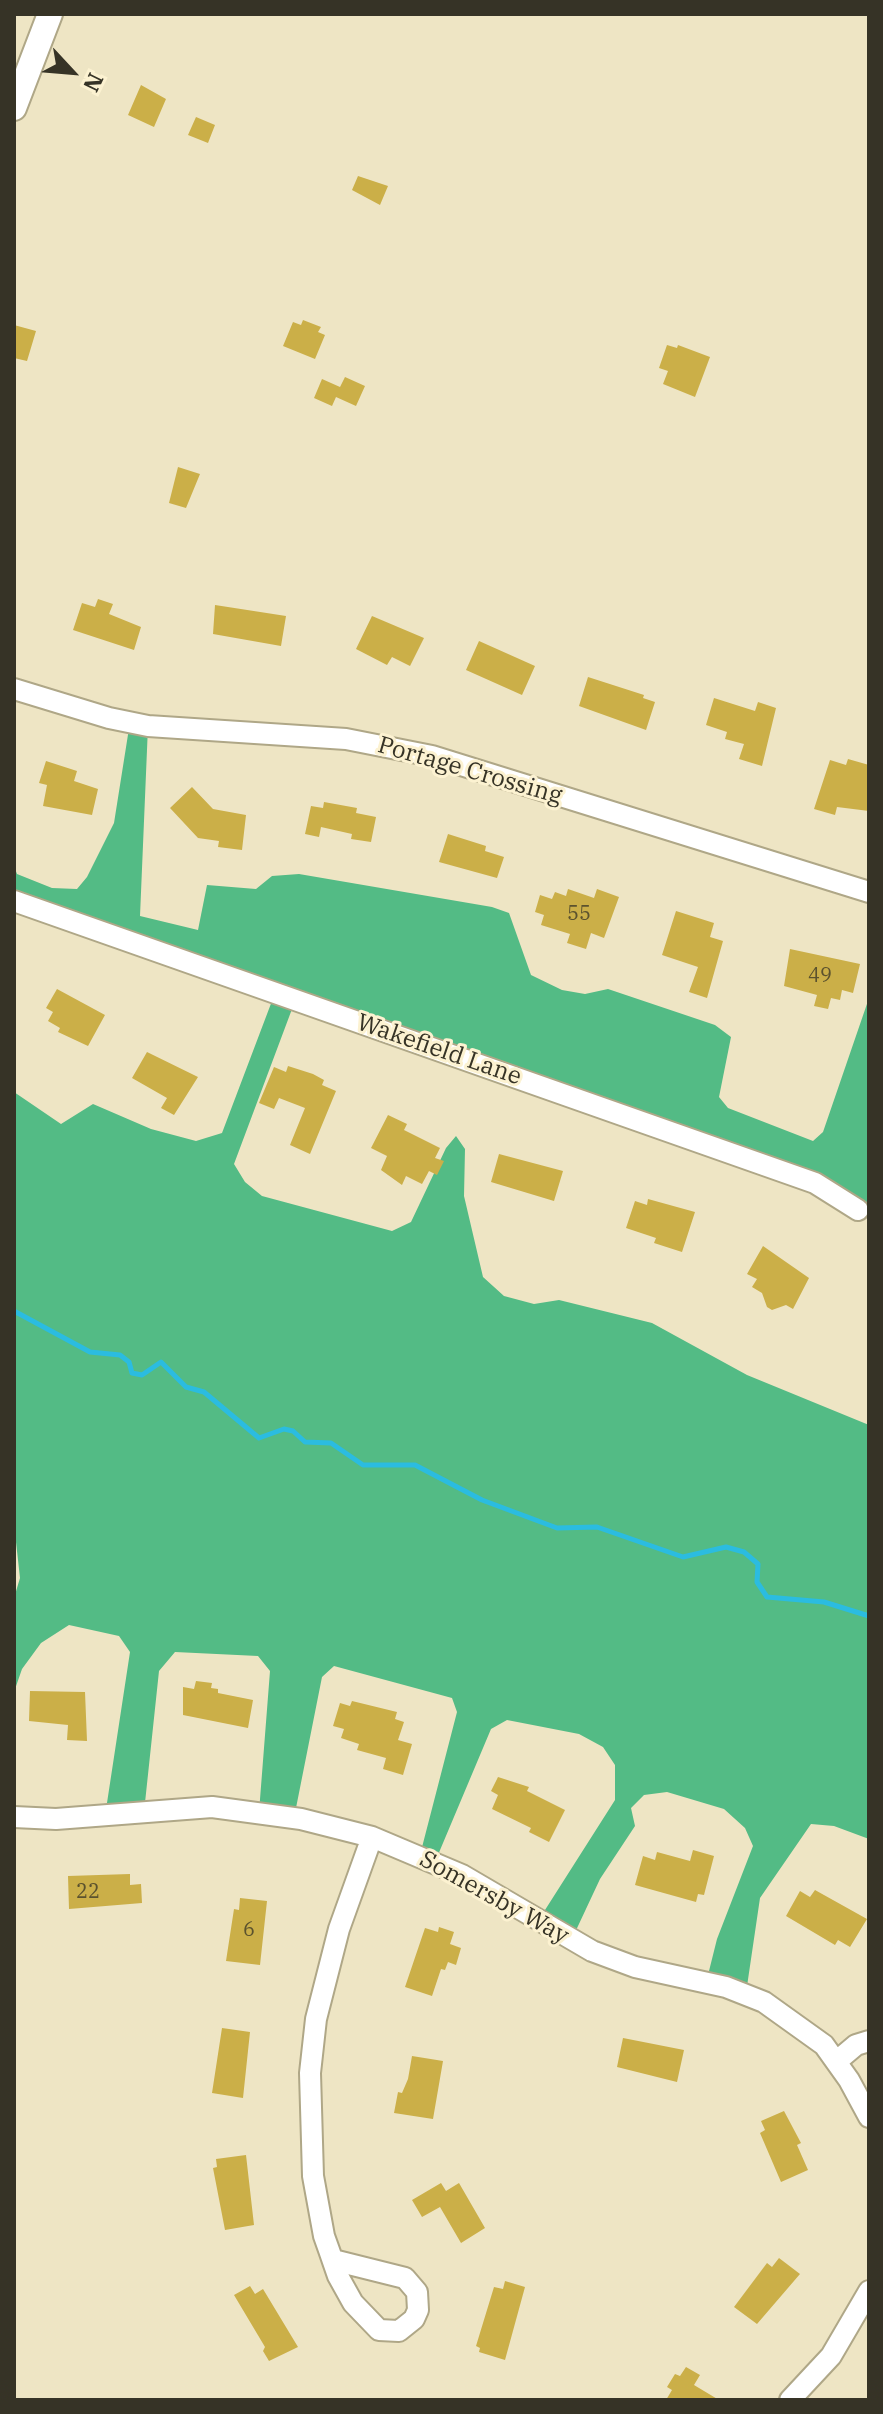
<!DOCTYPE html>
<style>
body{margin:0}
#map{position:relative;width:883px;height:2414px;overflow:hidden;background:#eee5c4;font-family:"IBM Plex Serif",serif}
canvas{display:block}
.frame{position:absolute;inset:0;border:16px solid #363326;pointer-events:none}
.north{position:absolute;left:32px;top:32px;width:80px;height:80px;-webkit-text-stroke:6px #fcf2d1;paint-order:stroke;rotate:116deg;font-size:22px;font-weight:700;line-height:32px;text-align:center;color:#363326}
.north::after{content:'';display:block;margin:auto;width:28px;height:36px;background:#363326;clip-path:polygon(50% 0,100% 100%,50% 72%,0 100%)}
</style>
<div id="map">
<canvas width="883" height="2414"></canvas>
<div class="frame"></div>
<div class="north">N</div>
</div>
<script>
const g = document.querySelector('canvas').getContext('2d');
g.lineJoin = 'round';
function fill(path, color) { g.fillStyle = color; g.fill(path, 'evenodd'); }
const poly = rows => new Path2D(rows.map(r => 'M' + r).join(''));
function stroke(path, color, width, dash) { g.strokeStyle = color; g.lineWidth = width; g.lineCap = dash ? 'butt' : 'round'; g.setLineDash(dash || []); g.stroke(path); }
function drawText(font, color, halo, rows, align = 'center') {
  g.font = font + ' "IBM Plex Serif",serif'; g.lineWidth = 6; g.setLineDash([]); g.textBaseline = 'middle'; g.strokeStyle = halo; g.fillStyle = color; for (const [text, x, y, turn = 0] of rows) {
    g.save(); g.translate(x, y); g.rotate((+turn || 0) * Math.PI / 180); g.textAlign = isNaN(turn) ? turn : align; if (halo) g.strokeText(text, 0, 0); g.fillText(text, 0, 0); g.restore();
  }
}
fill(poly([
 [130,722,148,726,140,916,198,930,207,885,256,889,272,876,299,874,492,907,509,913,531,975,562,990,585,994,608,989,715,1025,731,1037,719,1097,728,1108,813,1141,823,1132,869,998,869,1212,858,1210,838,1194,295,1001,234,1164,245,1182,262,1196,392,1231,411,1222,446,1148,456,1136,465,1149,464,1196,483,1277,504,1296,534,1304,559,1300,652,1323,747,1375,869,1425,869,1839,834,1826,811,1824,760,1898,746,1993,706,1983,717,1939,753,1846,745,1828,724,1809,667,1792,644,1795,631,1808,635,1826,600,1879,571,1941,538,1921,615,1800,615,1765,603,1747,579,1734,507,1720,491,1729,435,1862,420,1855,457,1712,452,1698,334,1666,322,1677,294,1818,259,1812,270,1671,258,1656,175,1652,159,1671,144,1812,105,1816,130,1652,119,1636,69,1625,41,1643,22,1669,14,1692,14,1598,20,1578,14,1524,14,1092,61,1124,93,1104,151,1129,196,1141,222,1133,275,993,14,901,14,866,17,874,52,888,77,889,87,877,114,823]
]), '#53bb85');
stroke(poly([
 [14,1311,90,1352,120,1355,129,1362,132,1373,142,1375,161,1362,186,1387,204,1392,259,1438,284,1429,293,1431,305,1442,331,1443,363,1465,415,1465,482,1500,557,1528,597,1527,683,1557,726,1547,744,1552,758,1564,757,1582,767,1597,824,1602,869,1616]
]), '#2bbce0', 5);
fill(poly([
 [141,85,166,99,154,127,128,115],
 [196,117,215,125,208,143,188,135],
 [358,176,388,186,380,205,352,190],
 [303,320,321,327,318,332,325,335,315,359,283,346,293,322,301,325],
 [14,325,36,331,27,361,14,358],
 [667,345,677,348,678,345,710,357,695,397,663,384,668,371,659,368],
 [345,377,365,386,356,406,336,397,332,406,314,398,322,379,340,387],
 [178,467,200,474,186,508,169,503],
 [98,599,113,604,109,614,141,627,134,650,73,630,82,603,95,607],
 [215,605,286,616,281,646,213,634],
 [372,616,424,638,410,666,392,657,387,665,356,649],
 [479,641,535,666,522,695,466,670],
 [588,677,644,695,643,698,655,702,646,730,579,706],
 [714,698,755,711,758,702,776,708,762,766,739,759,744,744,725,739,727,732,706,725],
 [848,759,869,765,869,811,837,807,835,815,814,809,830,760,846,765],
 [46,761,77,771,74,781,98,789,92,815,43,806,47,785,39,783],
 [192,787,213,809,246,815,242,850,218,847,219,841,198,838,170,808],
 [324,802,357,808,356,813,376,817,371,842,351,839,352,834,321,827,319,837,305,834,311,806,323,808],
 [448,834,486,846,485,851,504,857,497,878,439,862],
 [568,889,594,898,597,889,619,897,604,938,591,933,586,949,567,943,570,934,541,925,544,915,535,912,540,895,552,899,555,892,566,896],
 [676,911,714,923,710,937,723,941,707,998,689,992,698,967,662,955],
 [790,949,860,964,853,993,842,990,840,1000,831,998,828,1009,814,1006,817,995,784,986],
 [57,989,105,1015,88,1046,58,1032,60,1028,48,1021,53,1012,46,1008],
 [147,1052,198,1077,174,1115,161,1108,167,1098,132,1078],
 [288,1066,313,1074,324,1080,322,1085,336,1091,310,1154,290,1145,305,1108,279,1098,274,1109,259,1103,274,1067,286,1072],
 [388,1115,407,1124,404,1130,440,1148,435,1158,444,1161,437,1175,429,1171,422,1184,406,1176,402,1185,381,1170,387,1156,371,1148],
 [499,1154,563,1171,554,1201,491,1182],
 [648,1199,695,1212,682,1252,654,1243,656,1238,626,1228,635,1201,647,1205],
 [763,1246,809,1278,793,1309,786,1305,772,1310,767,1307,762,1293,752,1287,757,1279,747,1274],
 [196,1681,212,1683,211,1688,218,1689,218,1693,253,1700,248,1728,183,1715,183,1687,194,1689],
 [30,1691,85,1692,87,1741,67,1740,68,1725,29,1721],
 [352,1701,397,1712,395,1719,404,1722,398,1740,412,1744,403,1775,383,1769,386,1758,357,1750,359,1744,341,1738,344,1729,333,1726,340,1703,350,1706],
 [498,1777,529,1787,527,1791,565,1810,549,1842,529,1832,531,1828,492,1809,498,1795,491,1791],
 [693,1850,714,1856,704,1895,698,1894,696,1902,635,1885,643,1856,655,1860,657,1852,690,1861],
 [130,1874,130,1885,141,1884,142,1903,69,1909,68,1876],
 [815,1890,867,1919,850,1947,838,1940,835,1945,786,1916,800,1891,810,1897],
 [240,1898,267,1901,260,1965,226,1961,234,1909,239,1910],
 [439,1927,454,1932,450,1944,461,1948,456,1965,448,1962,445,1970,441,1969,432,1996,405,1987,425,1928,438,1932],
 [222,2028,250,2032,243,2098,212,2093],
 [623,2038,684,2050,677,2082,617,2067],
 [412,2056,443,2061,433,2119,394,2113,398,2092,402,2093,408,2079],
 [784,2111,801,2143,797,2145,808,2170,781,2182,760,2133,765,2130,761,2121],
 [246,2155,254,2225,225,2230,213,2168,217,2167,216,2159],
 [441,2183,446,2191,459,2183,485,2228,461,2243,440,2207,422,2217,412,2200],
 [779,2258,800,2274,757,2324,734,2307,767,2263,772,2267],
 [505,2281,525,2287,505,2360,479,2352,480,2348,476,2346,494,2287,503,2289],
 [250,2286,255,2294,263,2289,298,2347,269,2361,263,2351,265,2347,234,2295],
 [686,2367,700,2375,694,2385,719,2400,666,2400,672,2390,667,2387,675,2374,680,2376]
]), '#cbaf48');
const minor = poly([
 [14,689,109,718,148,726,346,739,432,756,869,892],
 [14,901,815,1183,858,1210],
 [14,1817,56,1819,212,1807,301,1819,372,1837,462,1875,592,1951,635,1967,726,1987,764,2002,824,2045,849,2080,869,2117],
 [837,2061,856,2045,869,2041],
 [333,2260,405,2278,417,2292,418,2310,414,2319,399,2331,379,2330,353,2303,338,2276,329,2250,324,2236,313,2176,310,2073,316,2019,339,1929,372,1837],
 [790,2400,831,2356,869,2291]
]);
const tertiary = poly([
 [14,108,50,14]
]);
stroke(minor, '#afa787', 24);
stroke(tertiary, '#afa787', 28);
stroke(minor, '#fff', 20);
stroke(tertiary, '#fff', 24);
drawText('20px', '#5b522e', null, [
 ["55",579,914],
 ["49",820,976],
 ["22",88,1892],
 ["6",249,1930]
]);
drawText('24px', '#363326', '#fcf2d1', [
 ["Portage Crossing",470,771,16],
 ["Wakefield Lane",439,1050,19],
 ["Somersby Way",494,1898,29]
]);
</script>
